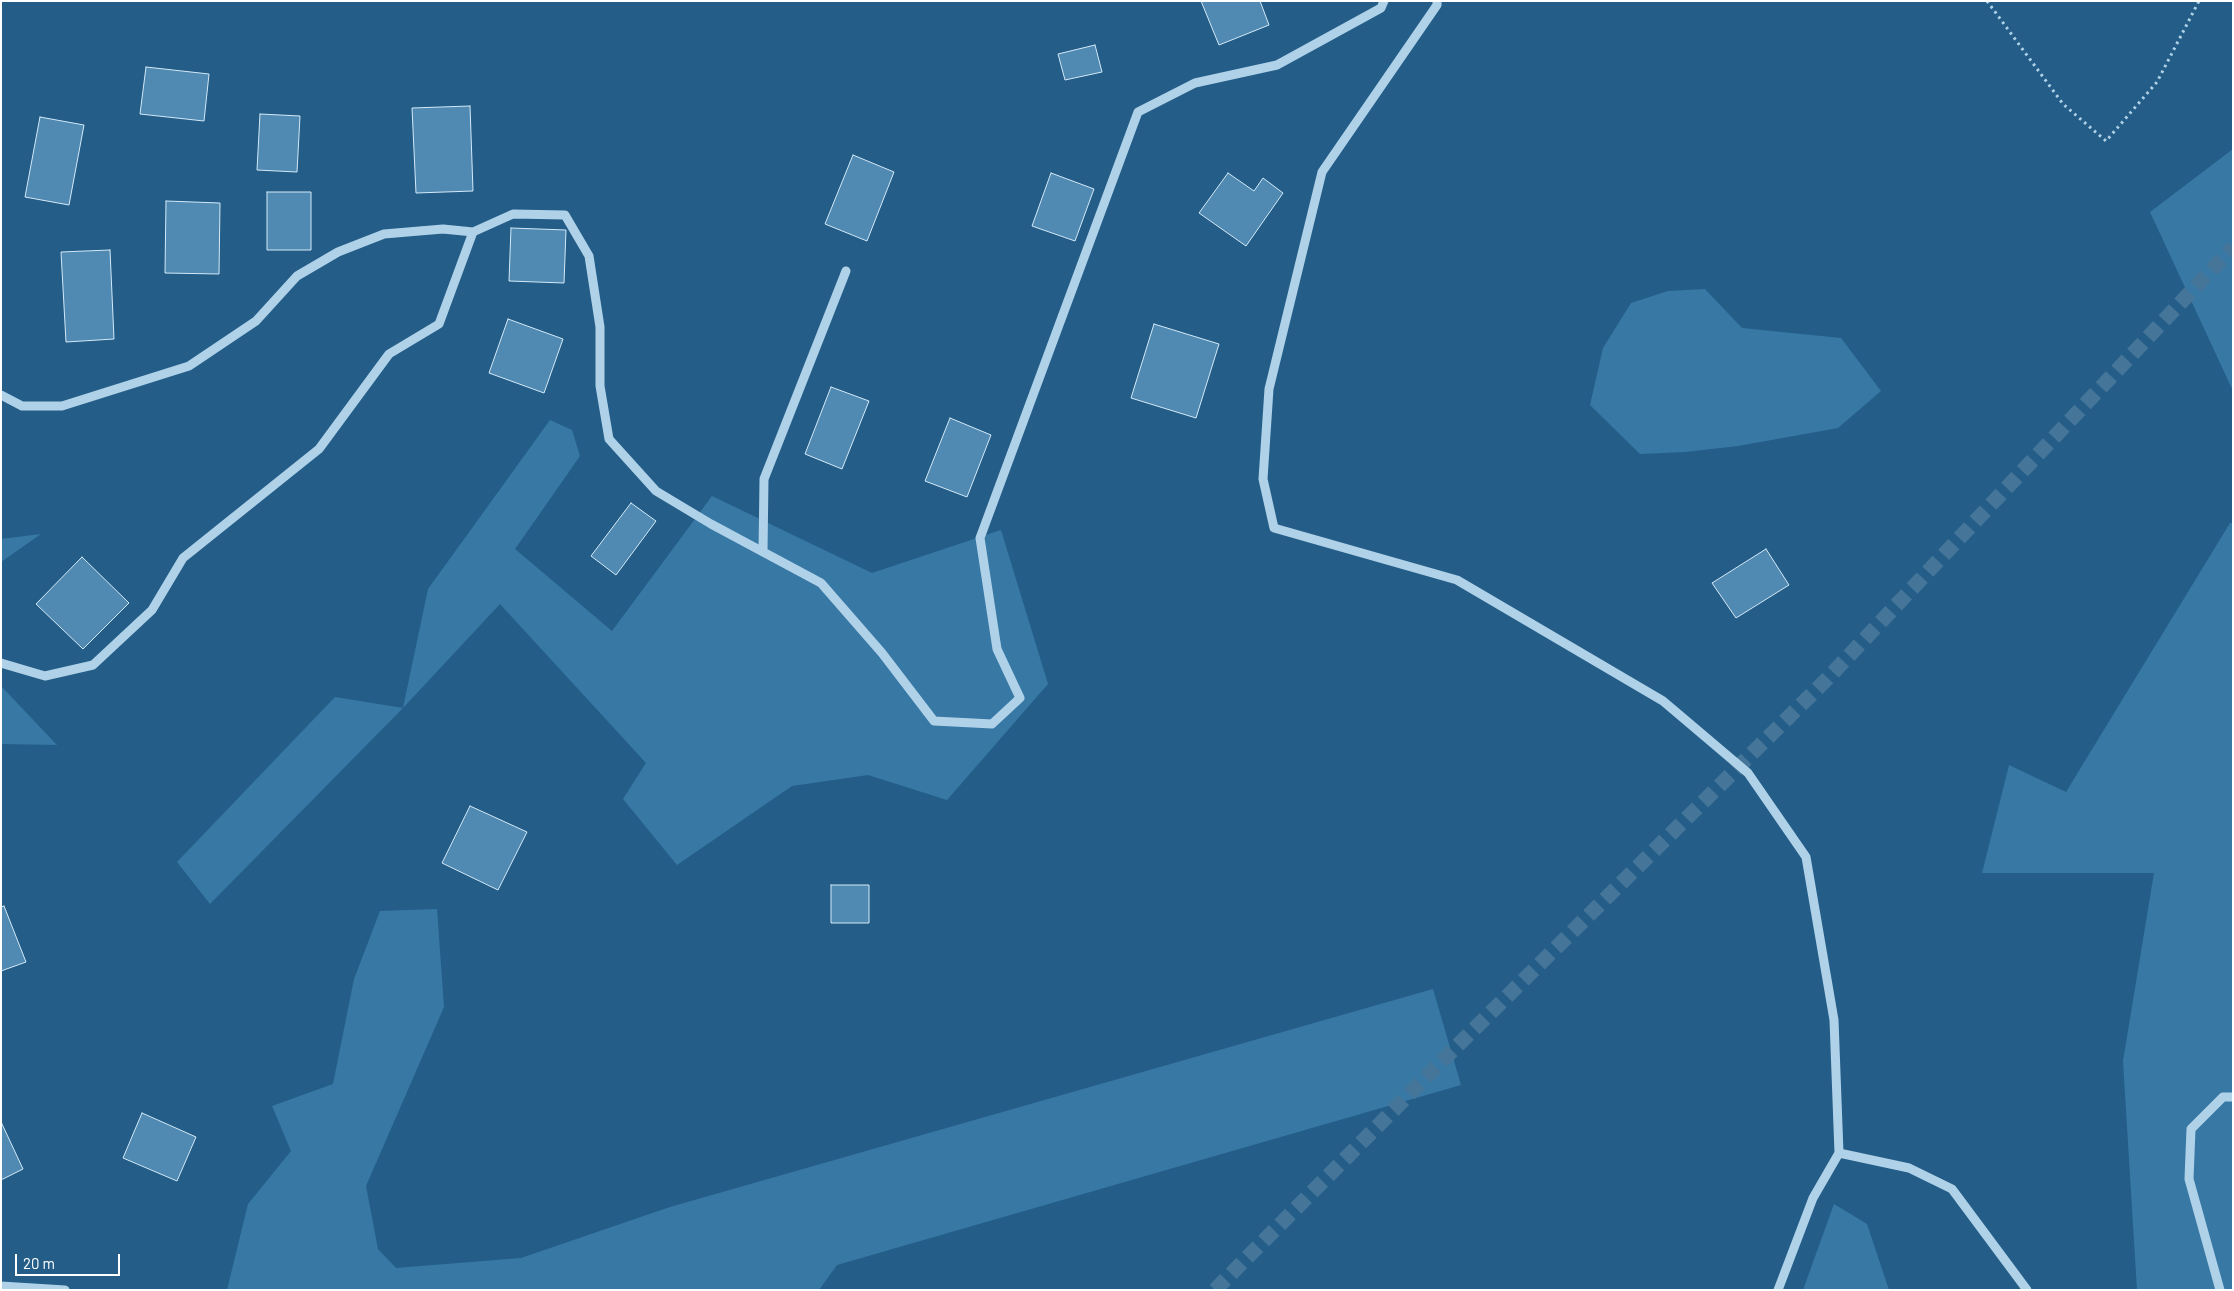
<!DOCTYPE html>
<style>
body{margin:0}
#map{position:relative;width:2234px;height:1291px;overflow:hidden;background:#245e88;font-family:Barlow,sans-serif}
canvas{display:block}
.frame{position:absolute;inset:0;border:2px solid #fff;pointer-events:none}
.scale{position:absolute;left:15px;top:1254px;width:105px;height:22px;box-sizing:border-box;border:2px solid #fff;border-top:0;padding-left:6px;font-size:15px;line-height:18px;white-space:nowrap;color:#fff;-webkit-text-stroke:4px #245e88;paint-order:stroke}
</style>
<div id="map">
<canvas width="2234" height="1291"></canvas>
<div class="frame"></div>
<div class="scale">20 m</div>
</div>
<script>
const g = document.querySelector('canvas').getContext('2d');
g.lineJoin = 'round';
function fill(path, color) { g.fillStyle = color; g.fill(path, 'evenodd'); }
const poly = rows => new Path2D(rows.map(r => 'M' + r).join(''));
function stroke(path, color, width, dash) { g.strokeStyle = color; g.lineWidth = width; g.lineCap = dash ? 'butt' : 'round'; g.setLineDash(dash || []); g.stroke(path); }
fill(poly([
 [2233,149,2233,391,2150,212],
 [1705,289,1742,328,1841,338,1881,391,1838,428,1738,446,1685,452,1640,454,1590,405,1603,348,1631,303,1668,291],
 [550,420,572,430,580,456,515,549,612,631,712,496,872,573,1001,530,1048,684,947,800,868,775,792,786,677,865,623,799,646,763,500,604,403,708,210,904,177,862,335,697,403,708,428,589],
 [2230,523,2233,523,2233,1290,2137,1290,2123,1061,2154,873,1982,873,2009,765,2066,792],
 [41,534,1,562,1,539],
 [1,686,57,745,1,744],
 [437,909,444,1007,366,1186,378,1249,396,1268,521,1258,670,1207,1433,989,1461,1085,837,1265,819,1290,227,1290,248,1204,291,1151,272,1106,333,1084,354,979,380,911],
 [1834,1204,1867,1224,1889,1290,1803,1290]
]), '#3878a5');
const building = poly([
 [1201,1,1260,1,1269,25,1219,45,1201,1],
 [1095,45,1102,72,1065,80,1058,54,1095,45],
 [146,67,209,74,204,121,140,114,146,67],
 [470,106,473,191,416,193,412,108,470,106],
 [260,114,300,116,297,172,257,170,260,114],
 [40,117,84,125,69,205,25,197,40,117],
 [853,155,894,172,867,241,825,224,853,155],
 [1051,173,1094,189,1075,241,1032,226,1051,173],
 [1228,173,1254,191,1263,178,1283,193,1246,246,1199,213,1228,173],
 [267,192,311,192,311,250,267,250,267,192],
 [166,201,220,203,219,274,165,273,166,201],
 [511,228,566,230,564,283,509,281,511,228],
 [110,250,114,339,66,342,61,252,110,250],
 [508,319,563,339,544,393,489,373,508,319],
 [1154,324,1219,344,1196,418,1131,398,1154,324],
 [831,387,869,401,842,469,805,454,831,387],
 [950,418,991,435,967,497,925,481,950,418],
 [631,503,656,521,616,575,591,556,631,503],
 [1766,549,1789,585,1736,618,1712,583,1766,549],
 [82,557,129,603,83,649,36,604,82,557],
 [470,806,527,832,498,890,442,863,470,806],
 [831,885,869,885,869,923,831,923,831,885],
 [4,906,26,962,1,971,1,907,4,906],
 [142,1113,196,1137,177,1181,123,1158,142,1113],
 [2,1124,23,1169,1,1180,1,1125,2,1124]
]);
fill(building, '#5089b2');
stroke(building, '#d4e9f7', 1);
stroke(poly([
 [1215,1290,1454,1049,1827,679,2233,247]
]), '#45769a', 15, [15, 8]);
stroke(poly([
 [1987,1,2063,104,2106,141,2157,82,2199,1]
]), '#b0d2e9', 3, [2.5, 4]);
stroke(poly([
 [1437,1,1437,5,1322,172,1269,389,1263,479,1274,528,1457,580,1663,701,1748,773,1806,857,1834,1020,1839,1153,1813,1198,1778,1290],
 [1,395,22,406,62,406,189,366,256,321,297,276,338,252,384,234,443,229,473,232,513,214,565,215,589,256,600,327,600,386,609,439,656,491,711,524,821,583,882,653,934,721,992,724,1020,698,997,649,980,538,1138,112,1195,83,1277,65,1381,8,1384,1],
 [763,552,764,479,846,271],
 [1,663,45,676,93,665,152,610,183,558,319,449,389,354,439,324,473,232],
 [1839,1153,1909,1168,1952,1189,2027,1290],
 [1,1286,65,1290],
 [2220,1290,2189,1179,2191,1129,2223,1097,2233,1097]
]), '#b0d2e9', 9);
</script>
